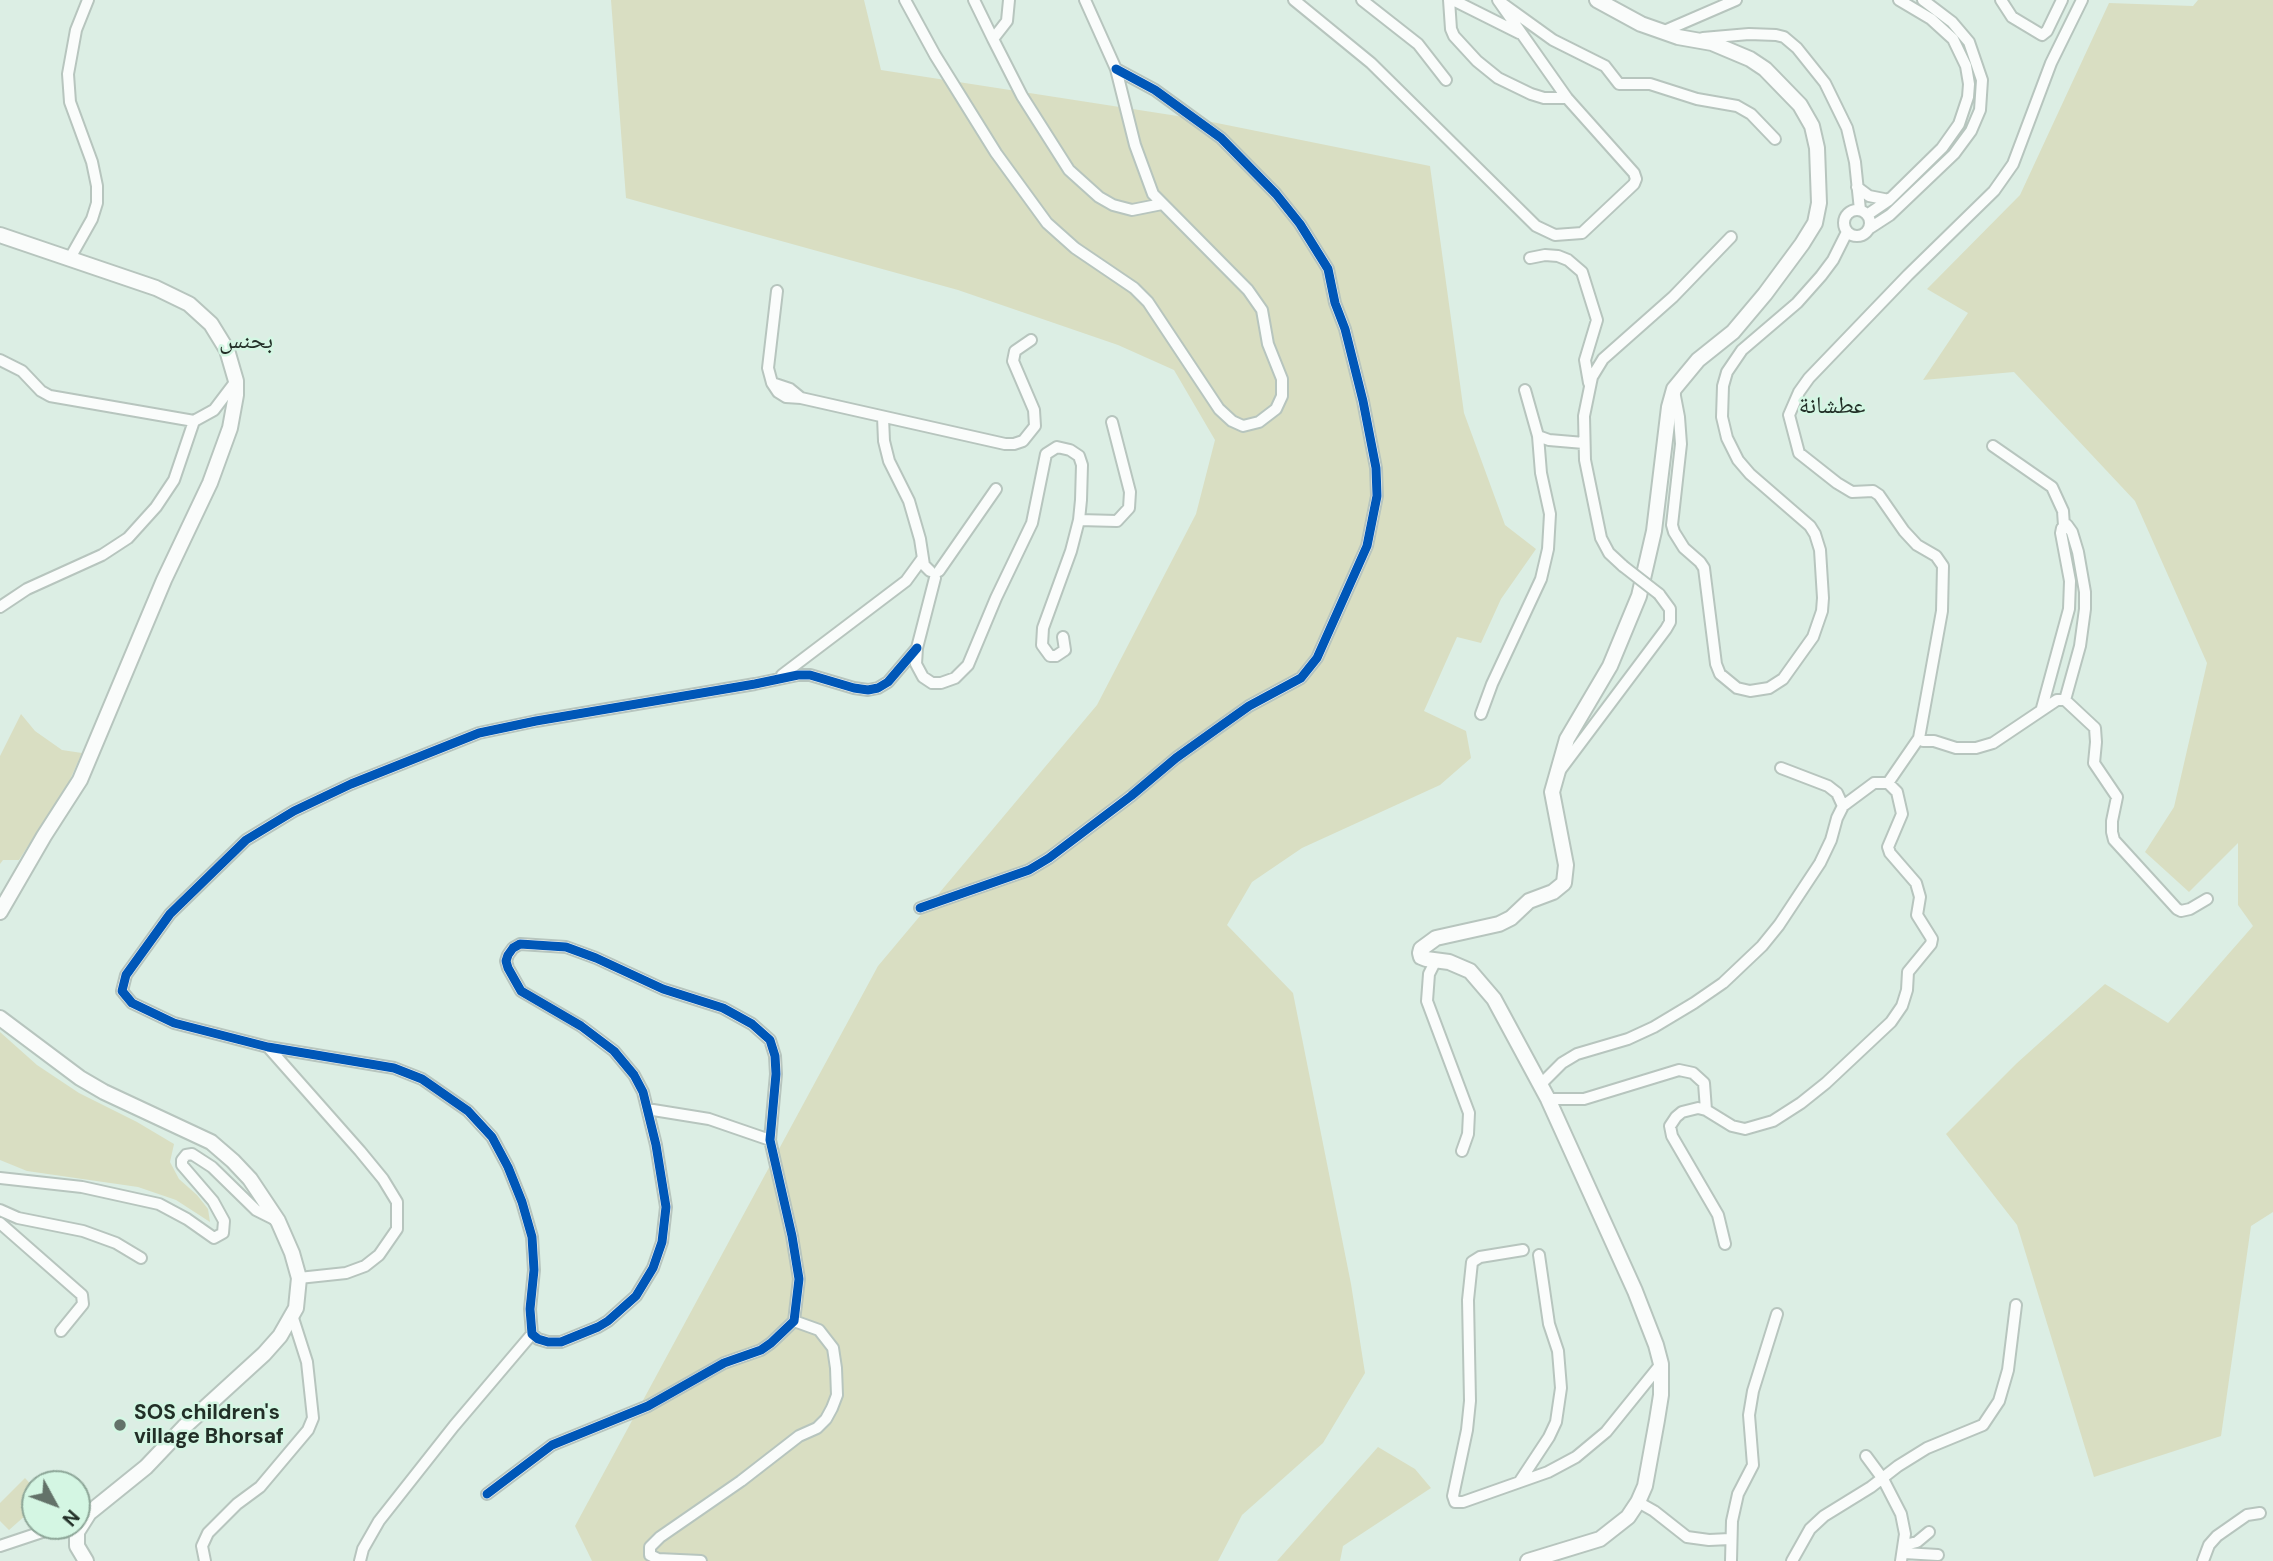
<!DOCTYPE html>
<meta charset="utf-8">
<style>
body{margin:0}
#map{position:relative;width:2273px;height:1561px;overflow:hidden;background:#dceee4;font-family:"DM Sans",sans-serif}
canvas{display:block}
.north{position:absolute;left:21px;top:1470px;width:70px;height:70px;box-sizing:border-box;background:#d4f6e3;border:2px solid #8da698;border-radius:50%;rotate:131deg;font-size:19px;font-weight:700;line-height:28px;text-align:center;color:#222f27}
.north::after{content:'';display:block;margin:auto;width:24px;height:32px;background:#637269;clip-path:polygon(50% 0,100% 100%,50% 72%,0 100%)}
</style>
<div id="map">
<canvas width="2273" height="1561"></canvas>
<div class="north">N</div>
</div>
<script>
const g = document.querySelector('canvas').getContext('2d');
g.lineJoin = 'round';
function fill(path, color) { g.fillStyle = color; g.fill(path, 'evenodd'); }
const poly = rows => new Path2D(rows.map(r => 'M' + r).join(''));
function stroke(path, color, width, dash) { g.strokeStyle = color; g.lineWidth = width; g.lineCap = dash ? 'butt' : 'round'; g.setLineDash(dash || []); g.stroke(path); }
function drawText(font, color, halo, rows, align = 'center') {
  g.font = font + ' "DM Sans","Noto Naskh Arabic",sans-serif'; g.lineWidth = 5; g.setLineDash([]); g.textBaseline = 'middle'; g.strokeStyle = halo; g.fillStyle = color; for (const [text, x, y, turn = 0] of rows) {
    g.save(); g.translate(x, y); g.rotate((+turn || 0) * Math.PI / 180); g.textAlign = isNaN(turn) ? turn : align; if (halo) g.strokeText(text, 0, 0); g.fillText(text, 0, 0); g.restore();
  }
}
fill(poly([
 [611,0,864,0,881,70,1197,119,1430,166,1464,413,1505,525,1536,549,1501,599,1481,643,1457,637,1424,711,1466,731,1471,758,1440,785,1302,848,1252,882,1227,925,1293,993,1351,1284,1365,1373,1323,1443,1242,1515,1218,1561,592,1561,575,1526,878,966,1097,705,1196,514,1215,440,1174,370,1118,345,958,290,626,198],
 [2198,0,2273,0,2273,1212,2251,1226,2221,1436,2094,1477,2017,1225,1946,1134,2017,1063,2105,984,2168,1023,2253,926,2238,905,2238,843,2189,892,2145,852,2174,807,2207,663,2135,501,2014,372,1923,380,1968,313,1927,289,2020,195,2109,3,2193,6],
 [21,714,35,731,62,750,82,753,68,784,19,860,3,860,0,864,0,756],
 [0,1032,37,1065,79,1093,137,1122,174,1144,170,1162,179,1179,197,1195,208,1209,210,1222,176,1200,138,1187,27,1171,0,1160],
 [1378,1447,1415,1469,1431,1488,1343,1546,1340,1561,1277,1561],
 [25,1478,35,1489,35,1507,9,1530,0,1521,0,1503]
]), '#d9dec2');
const minor = poly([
 [905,0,935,55,996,153,1047,223,1075,248,1134,288,1148,302,1219,409,1232,421,1243,426,1259,422,1276,409,1282,396,1282,379,1268,344,1262,310,1248,290,1153,194,1135,145,1116,69,1085,0],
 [974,0,993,39],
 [1009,0,1007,21,993,39,1022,96,1069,170,1099,197,1113,205,1132,210,1162,204],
 [1294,0,1371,63,1536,226,1555,235,1582,233,1634,184,1636,179,1634,173,1567,98,1498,0],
 [1362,0,1418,44,1446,80],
 [1449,0,1451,29,1454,36,1477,61,1498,78,1531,94,1544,98,1567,98],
 [1453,0,1519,33],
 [2001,0,2012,17,2042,35,2047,31,2062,0],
 [1503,4,1553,40,1605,66,1619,84,1650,84,1697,99,1737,106,1751,114,1775,139],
 [1662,32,1736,0],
 [1703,38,1749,34,1776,35,1784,37,1797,48,1825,83,1847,128,1855,162,1860,210],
 [1857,187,1869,196,1889,200],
 '1844 223a13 13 0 1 1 26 0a13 13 0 1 1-26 0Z',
 [1867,215,1889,200,1942,148,1959,124,1968,97,1969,84,1966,66,1953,39,1931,19,1899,0],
 [1870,228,1890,215,1954,154,1971,131,1980,110,1982,80,1969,42,1952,22,1923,0],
 [70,258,92,219,97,203,97,186,92,162,70,102,68,74,76,30,88,0],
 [1530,258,1545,255,1558,256,1568,260,1582,272,1597,320,1585,360,1589,383],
 [0,360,22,371,41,391,50,396,194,421,214,410,236,381],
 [772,383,768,368,777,291],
 [1525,390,1538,436,1549,440,1584,443],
 [1674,391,1679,417,1681,444,1672,525,1674,532,1684,548,1700,562,1704,568,1716,664,1720,674,1737,688,1750,691,1769,688,1783,679,1813,637,1822,611,1823,598,1820,550,1815,534,1810,526,1750,474,1738,460,1727,438,1722,417,1723,386,1727,372,1742,350,1797,303,1821,276,1833,260,1847,232],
 [801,398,790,389,772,383,778,392,786,397,801,398,1005,444,1014,444,1023,441,1035,426,1034,410,1013,361,1015,351,1031,340],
 [883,417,884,441,889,461,909,501,920,539,924,565,930,571],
 [1993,446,2052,487,2063,511,2064,526],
 [1079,520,1117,521,1129,508,1130,492,1112,422],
 [1623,566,1609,553,1601,538,1585,460,1584,416,1592,377,1603,359,1673,297,1731,237],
 [939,571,996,489],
 [935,578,917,648,916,664,923,677,932,683,941,683,955,678,968,665,996,598,1032,523,1046,454,1057,447,1070,450,1079,456,1082,465,1081,500,1079,520,1071,551,1043,628,1042,645,1050,656,1056,656,1065,650,1063,637],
 [0,607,27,589,102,555,128,538,156,507,174,480,194,421],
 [782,675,906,581,922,559],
 [2042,708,2069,609,2070,581,2061,533,2062,528,2067,525,2072,532,2078,552,2085,592,2085,609,2080,646,2065,700],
 [1481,714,1492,684,1541,579,1548,549,1550,514,1541,473,1538,436],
 [1919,738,1942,611,1943,566,1936,556,1917,545,1904,531,1879,495,1873,491,1852,492,1837,483,1799,453,1789,415,1799,392,1809,378,1908,275,1994,191,2013,164,2051,63,2082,0],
 [1561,769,1666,629,1670,622,1670,609,1659,594],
 [1843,806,1874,783,1888,783,1919,738,1923,741,1934,741,1956,748,1976,748,1993,743,2057,700,2065,700,2095,728,2096,742,2094,763,2117,797,2112,821,2112,832,2114,840,2177,909,2181,911,2190,909,2207,899],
 [920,908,1029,870,1049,858,1131,796,1176,758,1218,728,1249,706,1301,678,1317,658,1367,546,1377,496,1376,468,1363,401,1345,329,1335,303,1328,269,1300,224,1276,194,1221,138,1155,90,1116,69],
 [1436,960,1429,974,1427,1001,1469,1113,1468,1134,1462,1151],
 [268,1047,360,1151,383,1179,397,1202,397,1229,379,1255,365,1266,346,1273,299,1278],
 [1541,1084,1562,1063,1577,1054,1628,1039,1654,1027,1694,1003,1723,983,1762,946,1779,925,1820,863,1831,840,1837,818,1843,806,1837,793,1828,786,1781,768],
 [1548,1099,1584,1099,1679,1070,1693,1073,1704,1083,1706,1110],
 [647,1109,709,1119,770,1140],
 [0,1178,82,1187,159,1204,187,1219,214,1238,223,1233,224,1221,213,1201,182,1165,182,1160,186,1155,192,1154,212,1167,256,1210,278,1221],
 [0,1210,18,1218,83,1231,116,1243,141,1258],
 [0,1223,82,1295,83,1304,61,1331],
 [1725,1244,1718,1215,1672,1136,1670,1126,1676,1117,1682,1112,1698,1108,1706,1110,1732,1126,1745,1129,1773,1121,1801,1103,1826,1083,1891,1022,1902,1006,1907,990,1908,972,1931,944,1932,939,1917,915,1920,897,1916,883,1890,853,1888,847,1902,814,1897,792,1888,783],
 [1523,1250,1480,1257,1472,1262,1468,1300,1470,1401,1467,1430,1453,1496,1455,1502,1463,1502,1548,1472,1576,1457,1606,1432,1661,1364],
 [1866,1456,1883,1479,1901,1514,1905,1534,1901,1561],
 [1520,1481,1549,1437,1556,1422,1561,1388,1558,1351,1549,1324,1539,1255],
 [487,1494,552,1445,648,1406,724,1363,761,1350,771,1343,794,1321,799,1279,792,1236,770,1140,776,1074,775,1056,770,1040,752,1024,723,1008,663,989,596,958,566,947,520,944,513,948,508,955,506,961,508,968,521,991,581,1026,614,1051,634,1075,643,1092,656,1145,666,1207,662,1242,653,1268,636,1296,608,1321,598,1327,561,1342,548,1342,538,1339,532,1334,530,1309,534,1270,532,1237,522,1202,508,1167,492,1137,468,1111,422,1079,394,1068,268,1047,174,1023,132,1003,122,991,126,975,170,914,246,840,294,811,351,784,479,733,536,721,755,684,798,675,810,675,854,688,868,690,878,688,888,682,917,648],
 [1638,1502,1654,1511,1687,1537,1709,1540,1730,1539],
 [1905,1545,1917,1542,1929,1532],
 [0,1546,48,1530,77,1532],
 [1904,1553,1938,1555],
 [205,1561,202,1546,208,1533,237,1504,260,1487,308,1430,313,1418,307,1362,292,1315],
 [360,1561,363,1549,379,1521,454,1426,532,1334],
 [701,1561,658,1559,650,1555,650,1547,660,1537,741,1481,799,1436,817,1428,826,1419,832,1408,837,1395,836,1368,833,1348,819,1330,794,1321],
 [1731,1561,1732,1521,1738,1494,1753,1465,1749,1415,1753,1391,1777,1314],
 [1792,1561,1810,1529,1824,1516,1871,1487,1898,1466,1927,1448,1983,1425,1999,1401,2008,1370,2016,1305],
 [2203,1561,2209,1545,2217,1536,2247,1515,2260,1513]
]);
const major = poly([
 [0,235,156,288,189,304,211,324,227,350,236,381,236,395,230,428,210,483,164,580,80,780,44,836,0,912],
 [0,1018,80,1078,104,1092,211,1142,233,1161,250,1179,278,1221,292,1253,299,1278,296,1308,280,1336,264,1354,184,1427,146,1467,89,1513,77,1532,77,1546,86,1561],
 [1528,1561,1600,1539,1628,1517,1638,1502,1645,1486,1657,1420,1661,1395,1661,1364,1656,1345,1635,1291,1548,1099,1494,999,1470,971,1449,962,1426,959,1421,957,1420,953,1421,949,1436,938,1499,924,1511,918,1529,901,1553,892,1564,883,1566,865,1552,792,1567,739,1610,666,1639,596,1654,531,1669,407,1674,389,1698,360,1733,332,1765,294,1802,244,1815,223,1819,203,1817,148,1812,126,1800,105,1765,69,1750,59,1712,43,1678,37,1641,24,1597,0]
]);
stroke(minor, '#b7c5be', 14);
stroke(major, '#b7c5be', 18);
stroke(minor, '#fafcfb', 10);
stroke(major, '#fafcfb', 14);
const minorBridge = poly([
 [1623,566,1659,594]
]);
stroke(minorBridge, '#b7c5be', 14, []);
stroke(minorBridge, '#fafcfb', 10);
stroke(poly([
 [920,908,1029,870,1049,858,1131,796,1176,758,1218,728,1249,706,1301,678,1317,658,1367,546,1377,496,1376,468,1363,401,1345,329,1335,303,1328,269,1300,224,1276,194,1221,138,1155,90,1116,69],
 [487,1494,552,1445,648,1406,724,1363,761,1350,771,1343,794,1321,799,1279,792,1236,770,1140,776,1074,775,1056,770,1040,752,1024,723,1008,663,989,596,958,566,947,520,944,513,948,508,955,506,961,508,968,521,991,581,1026,614,1051,634,1075,643,1092,656,1145,666,1207,662,1242,653,1268,636,1296,608,1321,598,1327,561,1342,548,1342,538,1339,532,1334,530,1309,534,1270,532,1237,522,1202,508,1167,492,1137,468,1111,422,1079,394,1068,268,1047,174,1023,132,1003,122,991,126,975,170,914,246,840,294,811,351,784,479,733,536,721,755,684,798,675,810,675,854,688,868,690,878,688,888,682,917,648]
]), '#0057b8', 9);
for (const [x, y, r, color] of [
 [120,1425,7,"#637269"]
]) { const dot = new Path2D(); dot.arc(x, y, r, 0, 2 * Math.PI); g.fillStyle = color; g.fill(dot); stroke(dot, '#d4f6e3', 2.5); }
drawText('bold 21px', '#222f27', '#d4f6e3', [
 ["SOS children's",134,1413],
 ["village Bhorsaf",134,1437]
], 'left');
drawText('24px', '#222f27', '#d4f6e3', [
 ["بحنس",246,342],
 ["عطشانة",1832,407]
]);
</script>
